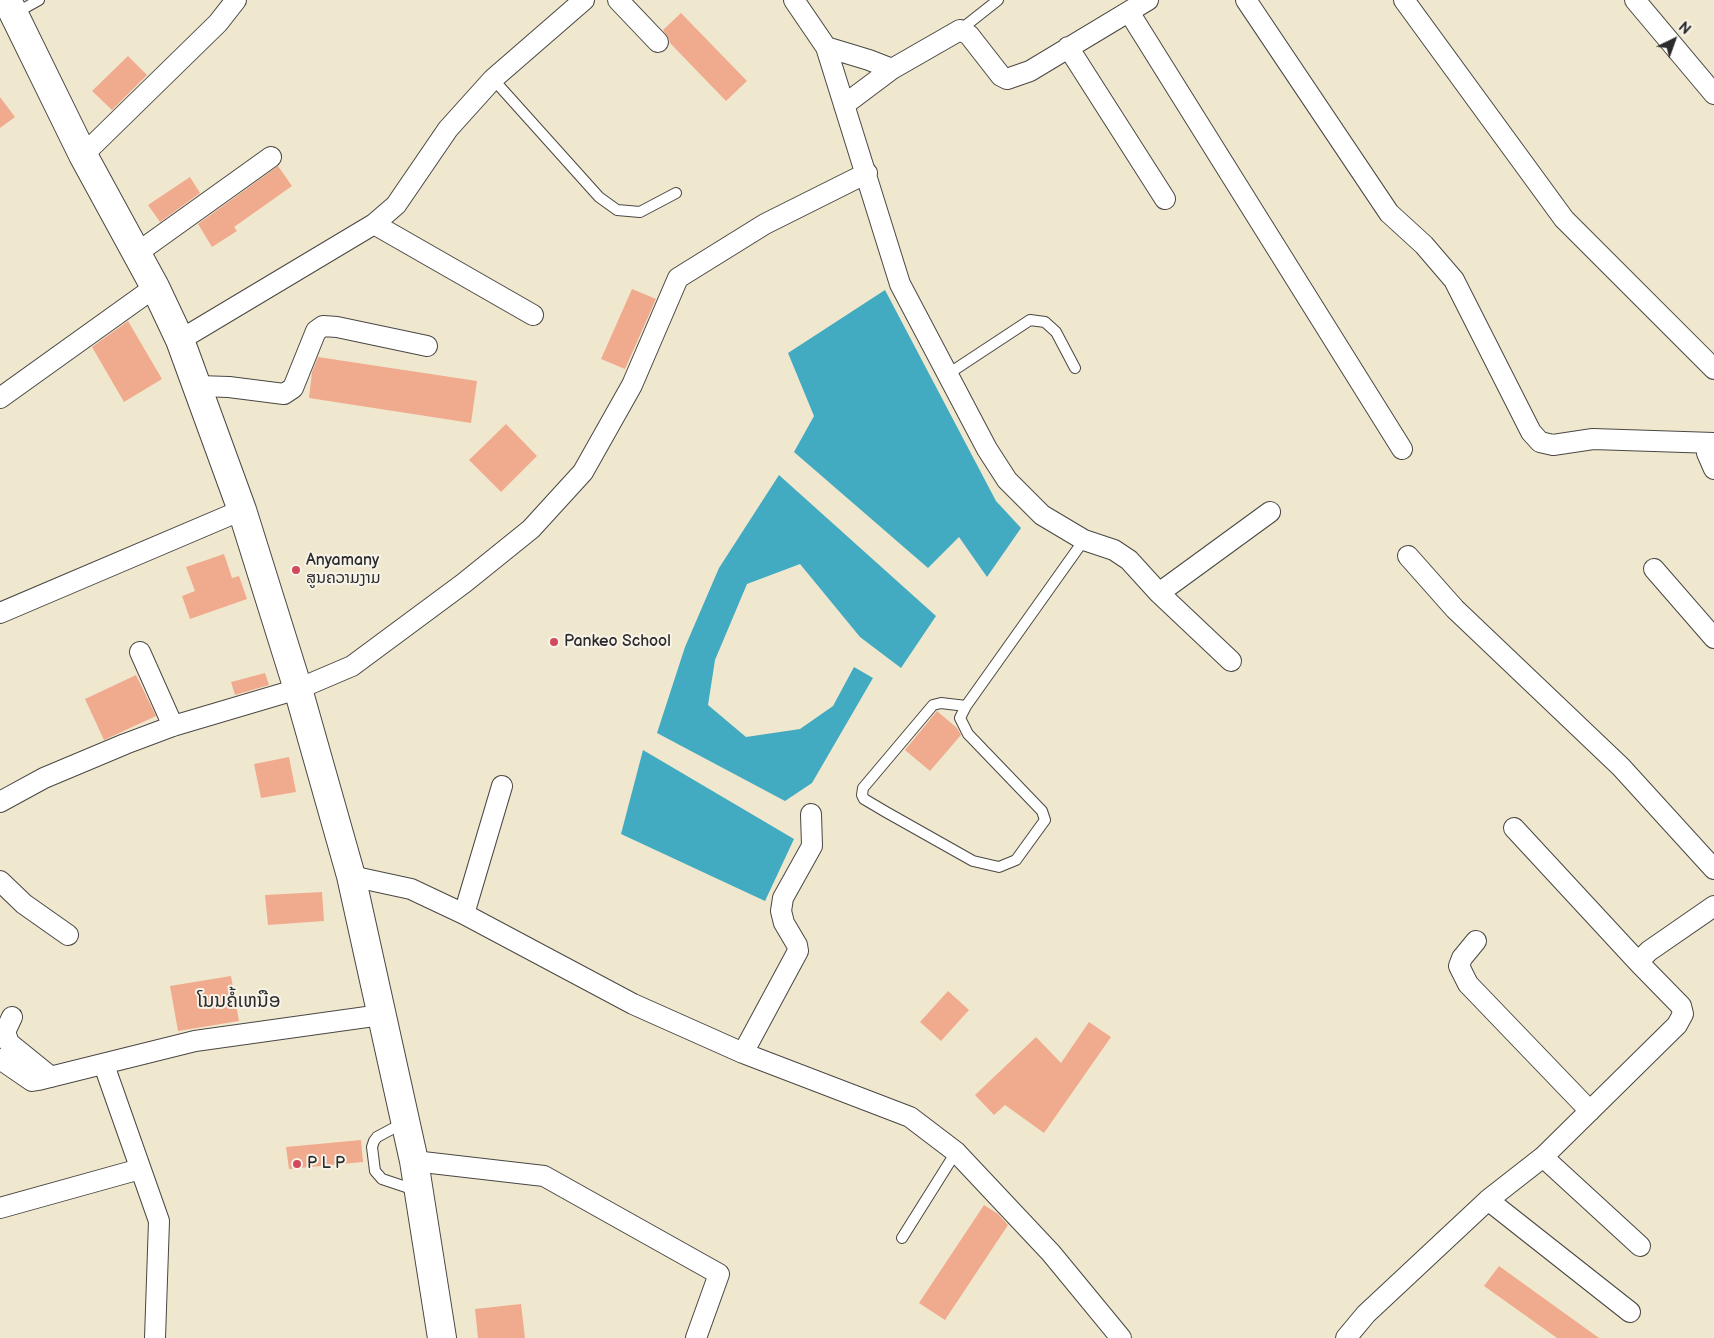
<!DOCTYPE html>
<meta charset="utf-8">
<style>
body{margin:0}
#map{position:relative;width:1714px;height:1338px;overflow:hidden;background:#f0e8ce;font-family:"Balsamiq Sans",sans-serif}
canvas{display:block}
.north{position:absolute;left:1649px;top:15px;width:50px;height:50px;-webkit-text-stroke:4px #f7f3e8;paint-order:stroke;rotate:42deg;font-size:14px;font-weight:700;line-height:20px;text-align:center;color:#2b2b2b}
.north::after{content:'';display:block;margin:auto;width:18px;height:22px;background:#2b2b2b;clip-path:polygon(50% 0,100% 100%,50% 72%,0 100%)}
</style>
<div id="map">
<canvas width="1714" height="1338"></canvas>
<div class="north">N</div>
</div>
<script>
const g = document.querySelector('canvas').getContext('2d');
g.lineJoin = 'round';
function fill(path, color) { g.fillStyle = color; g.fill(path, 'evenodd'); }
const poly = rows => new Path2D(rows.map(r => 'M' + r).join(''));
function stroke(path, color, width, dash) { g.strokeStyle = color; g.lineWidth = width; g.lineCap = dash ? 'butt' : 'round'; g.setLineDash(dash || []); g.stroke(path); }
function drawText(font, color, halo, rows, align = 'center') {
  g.font = font + ' "Balsamiq Sans","Noto Sans Lao",sans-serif'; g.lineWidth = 4; g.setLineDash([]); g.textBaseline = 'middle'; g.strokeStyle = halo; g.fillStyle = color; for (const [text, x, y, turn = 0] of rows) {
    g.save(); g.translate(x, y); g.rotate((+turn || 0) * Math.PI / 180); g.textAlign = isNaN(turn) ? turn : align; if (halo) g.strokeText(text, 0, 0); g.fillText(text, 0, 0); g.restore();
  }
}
fill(poly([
 [885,290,996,501,1021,528,987,577,959,537,928,568,794,452,814,416,788,353],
 [779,475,936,616,901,668,860,637,800,564,747,584,715,660,708,705,746,737,800,729,833,706,854,667,873,678,812,783,785,801,657,733,685,647,719,568],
 [643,750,794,839,765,901,621,834]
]), '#42abc2');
fill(poly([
 [681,13,747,81,726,101,670,43,669,39,663,30],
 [128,56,147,75,112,110,92,91],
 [0,97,15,117,0,128],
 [278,166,292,186,234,227,237,231,212,247,198,224],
 [190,177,200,193,160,222,148,205],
 [632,289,656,299,625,369,601,359],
 [128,321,162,379,124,402,92,347],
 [318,357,477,381,471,423,309,398,312,372],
 [506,424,537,456,501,492,469,460],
 [224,554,232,578,239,576,247,599,190,619,182,596,195,591,186,567],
 [265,673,269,685,235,695,231,682],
 [136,675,156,716,104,740,85,699],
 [937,711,957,728,961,735,930,771,905,750],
 [289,757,296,792,261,798,254,764],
 [322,892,324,921,268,925,265,895],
 [231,976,239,1021,178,1031,170,986],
 [948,991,969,1010,941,1041,920,1022],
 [1089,1022,1111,1037,1044,1133,1005,1105,994,1115,975,1095,1036,1037,1061,1063],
 [361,1140,363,1162,289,1169,286,1147],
 [984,1205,998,1214,1008,1225,945,1320,919,1303],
 [1499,1266,1599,1338,1557,1338,1484,1286],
 [521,1304,525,1338,478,1338,475,1309]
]), '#f0ab8f');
const service = poly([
 [14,14,39,0],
 [960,30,998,0],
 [493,79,599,197,617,210,640,212,676,193],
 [948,374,1030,320,1045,322,1056,332,1075,368],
 [966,706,941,703,933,705,863,788,862,795,864,799,886,812,973,861,999,867,1016,860,1045,820,1042,811,968,734,960,718,966,706,1084,540],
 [405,1122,377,1137,374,1141,372,1147,375,1171,382,1179,415,1190],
 [902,1238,956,1152]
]);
const minor = poly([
 [618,0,658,42],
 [794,0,826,47,900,284,987,449,1007,480,1042,515,1084,540,1114,550,1129,560,1159,593,1231,661],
 [1246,0,1389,213,1424,245,1454,280,1531,432,1540,442,1553,445,1593,439,1714,443],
 [1404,0,1564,219,1714,369],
 [1635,0,1714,94],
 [1129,12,1402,449],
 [826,47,869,60,892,69,960,30,969,35,1001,76,1007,79,1030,71,1148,0],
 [1068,47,1165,199],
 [844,105,892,69],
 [83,155,218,23,236,0],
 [374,224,533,315],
 [137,253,271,157],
 [180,340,374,224,396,205,448,129,493,79,584,0],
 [198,386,229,387,284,394,293,388,316,331,323,326,337,327,427,346],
 [0,398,155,287],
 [1711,443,1707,453,1714,469],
 [1408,556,1455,609,1621,767,1714,869],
 [1654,569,1714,638],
 [1159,593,1270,512],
 [0,613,242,510],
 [140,652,173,726],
 [0,802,44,778,125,744,173,726,298,689,352,666,464,583,531,529,583,472,632,385,678,278,765,224,867,173],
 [1514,828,1638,962],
 [351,876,411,889,464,914,633,1004,743,1053,910,1117,956,1152,1051,1253,1121,1338],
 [0,881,24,904,68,935],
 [464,914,502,786],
 [1476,941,1462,958,1459,966,1468,984,1590,1111],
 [12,1017,5,1032,9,1043,51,1077],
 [743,1053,798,951,797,945,784,923,781,911,783,898,812,846,811,814],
 [0,1059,32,1081,38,1080,195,1041,381,1015],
 [104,1065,159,1221,155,1338],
 [1543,1157,1640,1246],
 [414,1161,544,1176,719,1274,696,1338],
 [1488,1200,1630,1312],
 [0,1208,140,1169],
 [1346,1338,1366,1314,1488,1200,1543,1157,1677,1025,1683,1014,1681,1006,1638,962,1649,951,1714,906]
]);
const secondary = poly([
 [7,0,83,155,155,287,180,340,242,510,298,689,351,876,414,1161,442,1338]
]);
stroke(service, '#494743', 12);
stroke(minor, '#494743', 22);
stroke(secondary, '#494743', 30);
stroke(service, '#fff', 10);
stroke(minor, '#fff', 20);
stroke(secondary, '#fff', 28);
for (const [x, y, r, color] of [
 [296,570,5,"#d1495b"],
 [554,642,5,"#d1495b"],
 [297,1164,5,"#d1495b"]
]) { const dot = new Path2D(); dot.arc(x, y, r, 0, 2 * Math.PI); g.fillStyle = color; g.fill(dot); stroke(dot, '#f7f3e8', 2); }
drawText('16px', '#2b2b2b', '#f7f3e8', [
 ["Anyamany",306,561],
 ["ສູນຄວາມງາມ",306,579],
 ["Pankeo School",564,642],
 ["P L P",307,1164]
], 'left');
drawText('19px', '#2b2b2b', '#f7f3e8', [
 ["ໂນນຄໍ້ເຫນືອ",239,1002]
]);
</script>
